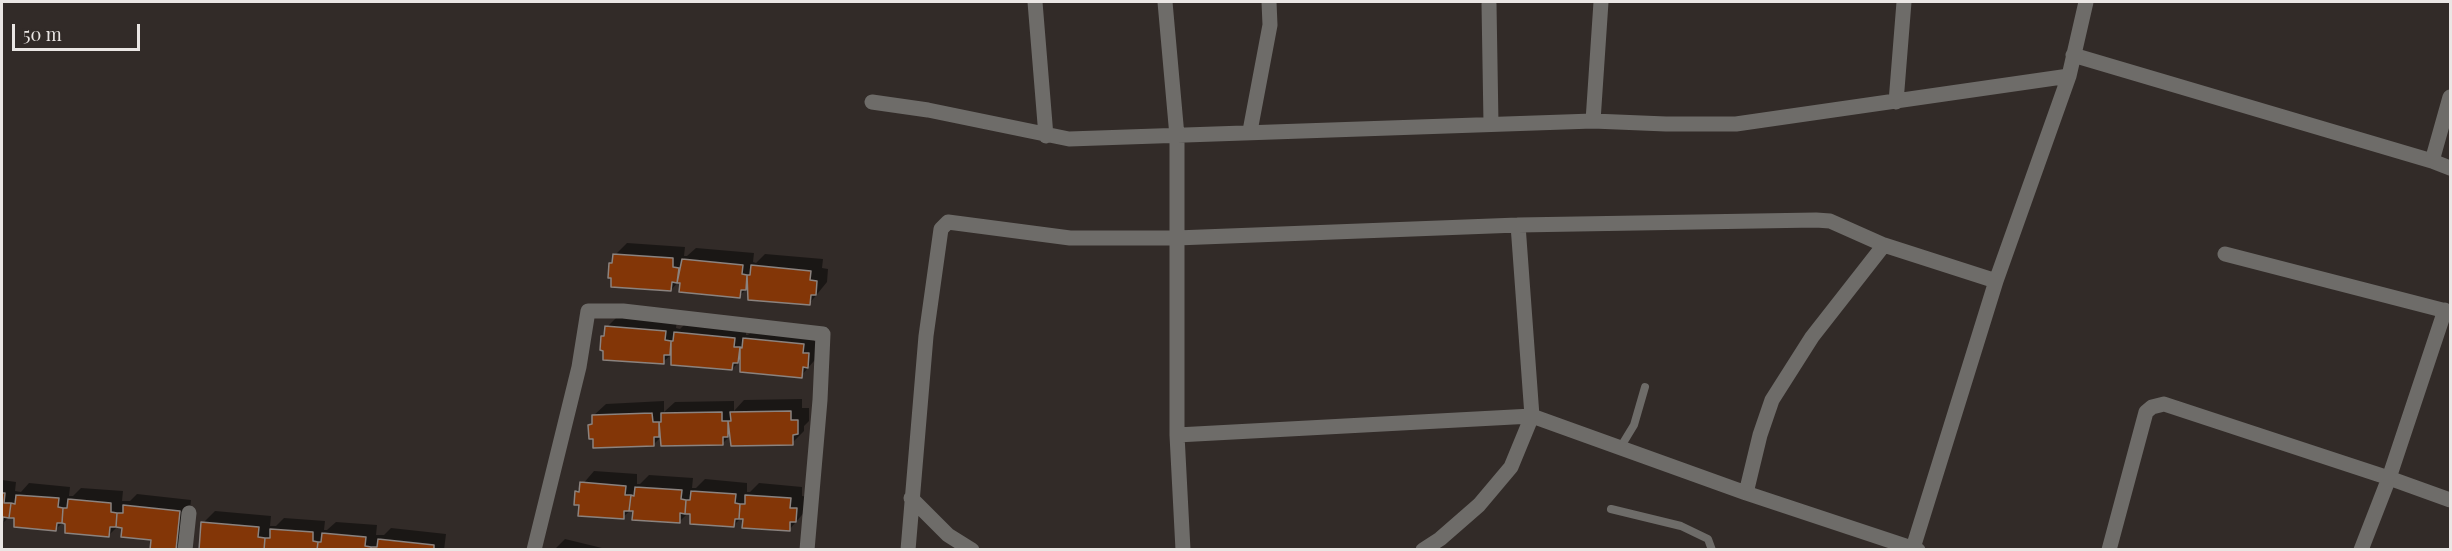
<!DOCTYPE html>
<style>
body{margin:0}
#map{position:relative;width:2452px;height:551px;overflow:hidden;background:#322b28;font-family:"Playfair Display",serif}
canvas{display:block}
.frame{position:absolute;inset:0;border:3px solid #eae6e4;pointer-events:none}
.scale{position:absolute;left:12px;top:24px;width:128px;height:27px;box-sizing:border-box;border:3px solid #eae6e4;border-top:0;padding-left:8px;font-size:18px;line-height:21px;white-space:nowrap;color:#eae6e4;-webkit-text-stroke:4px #322b28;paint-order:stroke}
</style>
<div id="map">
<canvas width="2452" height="551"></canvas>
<div class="frame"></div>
<div class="scale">50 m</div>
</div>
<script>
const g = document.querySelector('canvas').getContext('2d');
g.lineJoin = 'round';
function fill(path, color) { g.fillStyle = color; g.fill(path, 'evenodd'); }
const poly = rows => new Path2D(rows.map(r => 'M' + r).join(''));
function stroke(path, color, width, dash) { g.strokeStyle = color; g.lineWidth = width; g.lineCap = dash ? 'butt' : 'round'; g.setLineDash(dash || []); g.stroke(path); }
fill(poly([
 [627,243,685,247,684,256,687,256,696,248,754,253,753,262,756,263,765,254,823,259,822,268,828,269,827,282,809,304,750,289,747,289,739,296,681,279,671,290,610,264,614,259,615,255],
 [619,315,677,320,676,328,680,329,688,321,746,326,746,335,748,335,757,327,815,332,814,341,821,342,820,354,801,376,739,362,732,369,674,352,663,362,602,336,606,332,607,327],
 [802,399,802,408,809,408,809,421,804,426,804,431,792,443,730,436,722,444,663,435,653,445,594,438,590,425,594,421,593,416,606,404,664,401,664,412,675,402,734,401,734,411,744,400],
 [594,471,637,474,637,484,640,484,649,475,693,478,692,488,696,488,705,479,747,483,747,492,750,492,759,483,802,487,802,496,808,497,807,509,789,530,741,518,733,526,688,513,679,522,634,510,631,510,623,517,580,504,576,492],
 [2,480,16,482,15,491,21,492,29,483,70,487,69,496,73,496,81,488,123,491,122,501,130,501,137,494,191,500,187,536,175,548,124,526,118,526,109,535,67,522,63,522,56,529,16,516,10,516,2,524],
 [215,511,271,516,270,526,276,526,284,518,325,521,324,530,327,530,336,522,377,525,376,535,384,535,391,528,446,534,444,550,200,550,203,523],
 [565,539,602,548,602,550,554,550]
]), '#0007');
const building = poly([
 [613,254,673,258,673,267,679,268,677,283,672,282,671,291,611,287,611,278,608,278,609,263,612,263,613,254],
 [682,259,743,265,742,274,747,275,746,290,741,290,740,298,679,292,680,283,677,283,682,259],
 [751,265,811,271,810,280,817,281,816,295,811,295,810,305,748,300,747,275,750,275,751,265],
 [605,326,666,331,665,340,671,341,670,355,664,355,664,364,603,360,603,351,600,350,601,336,604,336,605,326],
 [674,332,735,338,734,347,740,347,738,363,733,363,732,370,671,365,671,341,673,341,674,332],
 [743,338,804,344,803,353,809,353,808,368,803,367,802,378,740,372,740,347,742,348,743,338],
 [791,411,791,420,798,420,798,434,793,435,793,445,731,446,728,421,731,421,730,412,791,411],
 [722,412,722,421,728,421,728,437,723,437,723,445,661,446,659,422,661,422,661,413,722,412],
 [652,413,653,422,659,422,659,437,654,437,654,446,593,448,593,439,589,439,588,425,592,424,592,415,652,413],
 [580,482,626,486,625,495,631,495,629,511,624,511,624,519,578,516,579,505,574,505,575,491,579,492,580,482],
 [635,487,682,490,681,499,686,500,685,514,680,513,680,523,632,520,633,511,629,511,631,495,634,496,635,487],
 [691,491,736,494,735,503,740,504,739,519,735,519,734,527,690,524,690,514,685,514,686,500,690,500,691,491],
 [2,493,5,493,4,503,11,503,9,518,3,517,2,526,2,493],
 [16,495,59,498,58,507,63,508,62,523,57,523,56,531,14,527,14,518,9,518,11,503,15,504,16,495],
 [745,495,791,498,790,508,797,508,796,522,790,522,790,531,742,528,743,519,739,519,740,504,745,504,745,495],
 [68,499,111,503,111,512,117,513,116,527,110,527,109,537,65,533,65,524,62,523,63,508,67,508,68,499],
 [123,505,180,511,176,550,150,550,151,540,121,537,122,528,116,527,117,513,123,513,123,505],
 [201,522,259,527,258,537,265,538,264,550,199,550,201,522],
 [270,529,313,532,313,541,318,542,317,550,264,550,265,538,270,538,270,529],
 [322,533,366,537,365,546,371,547,371,550,317,550,318,542,321,542,322,533],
 [378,539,434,545,434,550,371,550,371,547,377,547,378,539]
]);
fill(building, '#833607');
stroke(building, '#8b837f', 1.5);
stroke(poly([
 [1620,448,1634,425,1645,387],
 [1611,509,1681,526,1708,539,1712,550]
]), '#6e6c69', 8);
stroke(poly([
 [1035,2,1046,136],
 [1165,2,1177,136,1177,435,1183,550],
 [1489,4,1491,124],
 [2073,55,2432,161],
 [2450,97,2432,161,2450,168],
 [872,102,928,110,1069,139,1593,121,1666,124,1736,124,2069,76],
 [1896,102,1904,2],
 [1593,121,1601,2],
 [1250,131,1270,25,1269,2],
 [2225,254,2450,312],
 [1177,435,1532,416,1746,493,1918,550],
 [1746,493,1760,435,1772,400,1812,337,1884,245],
 [911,498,948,535,972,550],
 [1913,548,1996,281,2069,76,2086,2],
 [185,550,189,513],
 [534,550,579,367,588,311,623,311,823,334,820,400,807,550],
 [908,550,926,336,941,229,948,222,1070,238,1176,238,1518,225,1816,220,1830,221,1884,245,1996,281],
 [1423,550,1440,539,1479,505,1511,467,1532,416,1518,225],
 [2109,550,2146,412,2152,407,2164,404,2389,478,2450,500],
 [2361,550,2389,478,2445,310]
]), '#6e6c69', 15);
</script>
